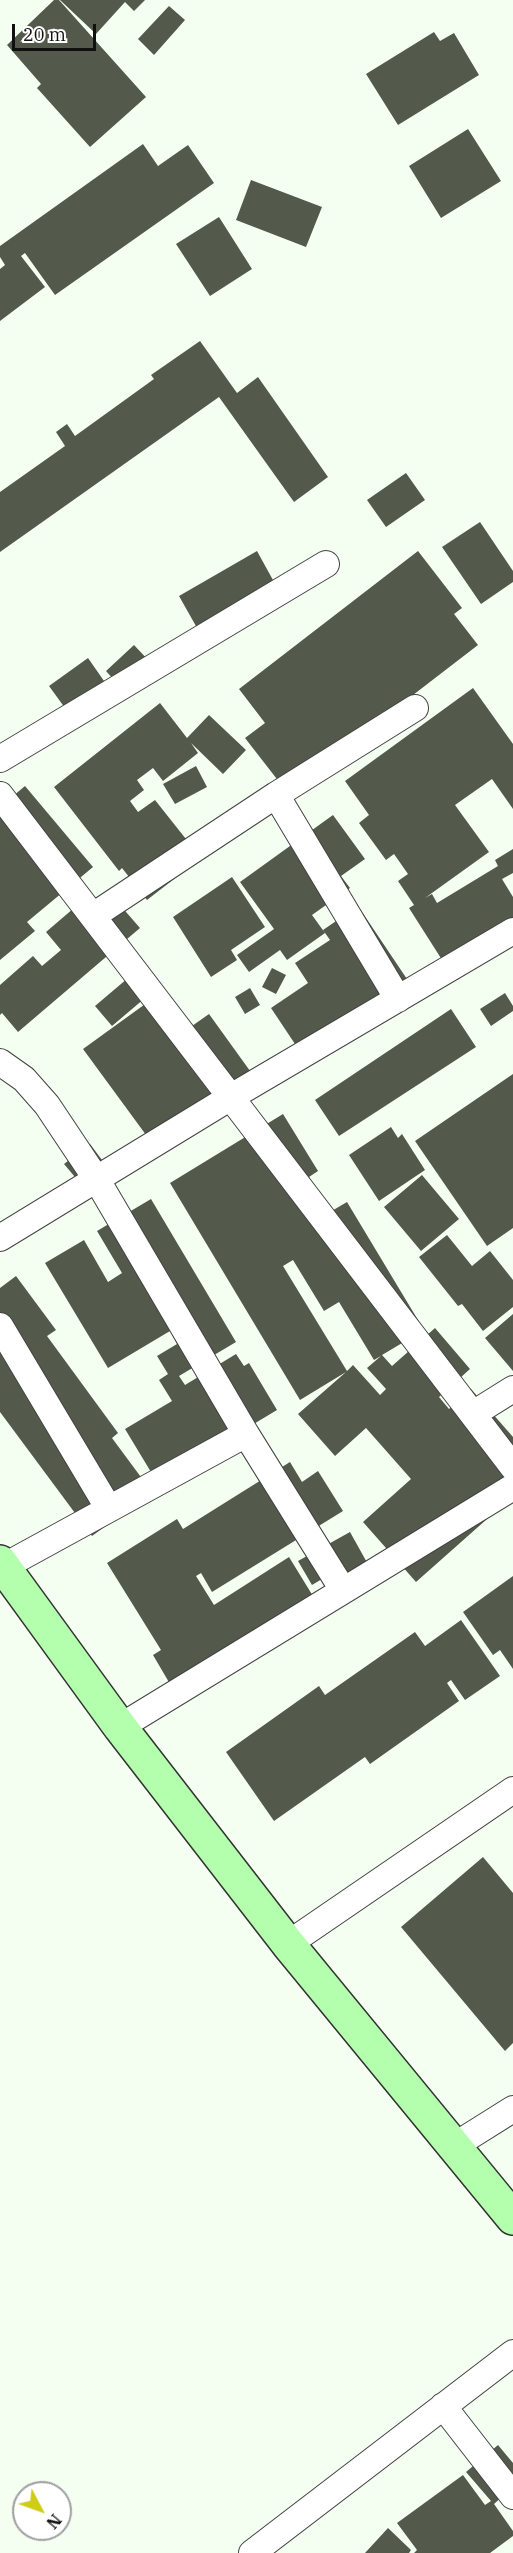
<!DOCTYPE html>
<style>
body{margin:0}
#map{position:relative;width:513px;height:2553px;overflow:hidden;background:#f4fff2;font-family:"IBM Plex Serif",serif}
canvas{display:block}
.north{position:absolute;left:12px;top:2481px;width:60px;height:60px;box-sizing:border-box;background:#fff;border:2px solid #9f9f9f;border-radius:50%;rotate:131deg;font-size:16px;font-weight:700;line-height:24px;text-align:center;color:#101010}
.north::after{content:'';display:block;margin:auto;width:21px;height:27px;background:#cfcc18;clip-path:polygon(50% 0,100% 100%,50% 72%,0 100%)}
.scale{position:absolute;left:12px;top:24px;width:84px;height:27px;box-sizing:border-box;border:3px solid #101010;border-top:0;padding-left:8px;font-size:18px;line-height:21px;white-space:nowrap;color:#101010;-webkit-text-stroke:4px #fff;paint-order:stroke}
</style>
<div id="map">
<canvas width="513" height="2553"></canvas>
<div class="north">N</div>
<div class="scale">20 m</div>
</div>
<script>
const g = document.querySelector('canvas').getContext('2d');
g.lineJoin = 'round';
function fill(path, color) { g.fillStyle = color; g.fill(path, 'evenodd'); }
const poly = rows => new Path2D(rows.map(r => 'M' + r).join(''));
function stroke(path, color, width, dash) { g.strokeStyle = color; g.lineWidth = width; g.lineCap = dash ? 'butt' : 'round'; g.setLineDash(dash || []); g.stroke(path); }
fill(poly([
 [54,0,59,0,146,97,90,147,37,88,41,84,7,45],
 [60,0,145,0,134,11,125,2,96,34],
 [169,6,185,20,154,55,138,39],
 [434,32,440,41,454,33,479,75,398,125,366,74],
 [468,129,501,181,441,218,409,166],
 [143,144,158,166,188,145,214,183,55,295,25,253,21,256,45,287,0,321,0,269,5,265,0,257,0,246],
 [251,180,322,207,306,247,236,220],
 [219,217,252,269,210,296,176,244],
 [200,341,237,393,258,377,328,477,294,502,219,397,0,552,0,492,65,446,56,432,67,424,75,436,154,379,151,375],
 [406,473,425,500,386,527,367,500],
 [480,522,513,571,513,582,481,604,442,547],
 [257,551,279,591,201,635,179,596],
 [418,551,462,608,454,614,478,645,287,792,245,738,265,723,239,689],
 [134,645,150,662,122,689,106,671],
 [88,658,111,691,73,719,49,686],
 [473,688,513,744,513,809,492,779,455,805,489,852,425,898,432,894,437,903,498,866,495,860,513,849,513,873,502,879,513,897,513,936,451,974,409,908,414,905,398,881,408,874,394,854,386,860,359,823,369,815,345,781],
 [160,703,187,738,209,715,246,750,223,774,191,743,198,753,163,781,153,768,137,780,144,790,130,801,138,812,155,800,201,858,147,900,122,868,119,871,54,787],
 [196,766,207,787,175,804,163,784],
 [25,786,93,867,27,922,35,931,0,960,0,807],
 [333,815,365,859,341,876,350,888,312,915,325,933,287,960,280,950,249,972,237,955,274,929,240,882],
 [232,877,265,927,231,950,237,960,211,977,173,917],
 [113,897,140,928,18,1032,2,1013,0,1015,0,985,33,956,42,966,61,950,46,932,74,908],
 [358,906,411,985,303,1056,271,1008,308,983,295,963,330,940,323,930],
 [141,967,158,987,112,1026,95,1006],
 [272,968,286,975,276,994,262,987],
 [250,988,260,1005,245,1014,235,997],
 [505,993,513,1006,513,1011,491,1026,480,1009],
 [148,1002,175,1038,209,1014,258,1082,160,1154,83,1049],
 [451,1009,476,1047,339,1136,315,1100],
 [513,1074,513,1228,487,1246,415,1141],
 [283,1114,318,1171,309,1177,330,1212,347,1202,424,1330,382,1355,392,1366,435,1328,470,1369,439,1397,449,1409,471,1389,513,1437,513,1496,416,1582,363,1522,411,1479,366,1428,335,1456,298,1414,346,1372,300,1400,170,1183],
 [293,1260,324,1311,339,1302,374,1360,381,1356,367,1368,386,1389,380,1395,353,1365,347,1371,283,1266],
 [391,1127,398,1138,402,1134,425,1170,379,1201,349,1155],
 [90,1144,105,1164,80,1183,64,1164],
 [422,1175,459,1219,421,1251,384,1207],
 [151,1199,236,1342,179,1376,185,1385,236,1354,244,1366,249,1363,277,1410,157,1482,125,1429,172,1401,159,1380,168,1374,157,1356,177,1344,170,1331,108,1368,45,1263,84,1240,108,1282,122,1273,97,1231],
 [447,1235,472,1266,490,1251,513,1280,513,1307,483,1331,462,1304,458,1306,419,1257],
 [16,1276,56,1330,47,1336,118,1433,112,1438,152,1492,92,1536,0,1412,0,1288],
 [513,1314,513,1371,485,1338],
 [290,1462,302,1482,318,1471,343,1511,212,1592,201,1573,196,1576,214,1605,289,1557,324,1614,170,1684,153,1655,161,1650,107,1563,177,1519,183,1529],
 [350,1532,379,1584,343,1605,327,1576,312,1585,298,1561],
 [513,1576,513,1669,500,1650,493,1655,463,1612],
 [461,1620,500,1676,465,1700,451,1680,447,1683,459,1701,370,1764,365,1757,274,1821,226,1752,319,1686,325,1695,415,1632,425,1646],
 [483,1857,513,1893,513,2043,505,2051,401,1927],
 [498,2445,513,2463,513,2502,505,2494,494,2504,513,2531,513,2536,490,2553,414,2553,417,2550,397,2523,463,2475,485,2505,491,2501,466,2472],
 [388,2528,411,2550,409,2553,365,2553]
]), '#535a4b');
const street = poly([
 [0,759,326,564],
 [0,795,513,1467],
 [276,795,415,708],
 [93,916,276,795,398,999],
 [0,1062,24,1079,47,1105,97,1180,246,1434,343,1590],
 [0,1238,231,1097,513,931],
 [0,1326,109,1509],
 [473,1414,513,1389],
 [3,1567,246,1434],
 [120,1727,513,1487],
 [288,1944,513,1790],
 [454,2146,513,2109],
 [443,2406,513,2496],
 [252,2553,513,2353]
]);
const secondary = poly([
 [0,1562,120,1727,288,1944,513,2218]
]);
stroke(street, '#434343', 28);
stroke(secondary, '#323232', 36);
stroke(street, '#fff', 26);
stroke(secondary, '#b4ffad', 33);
</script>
